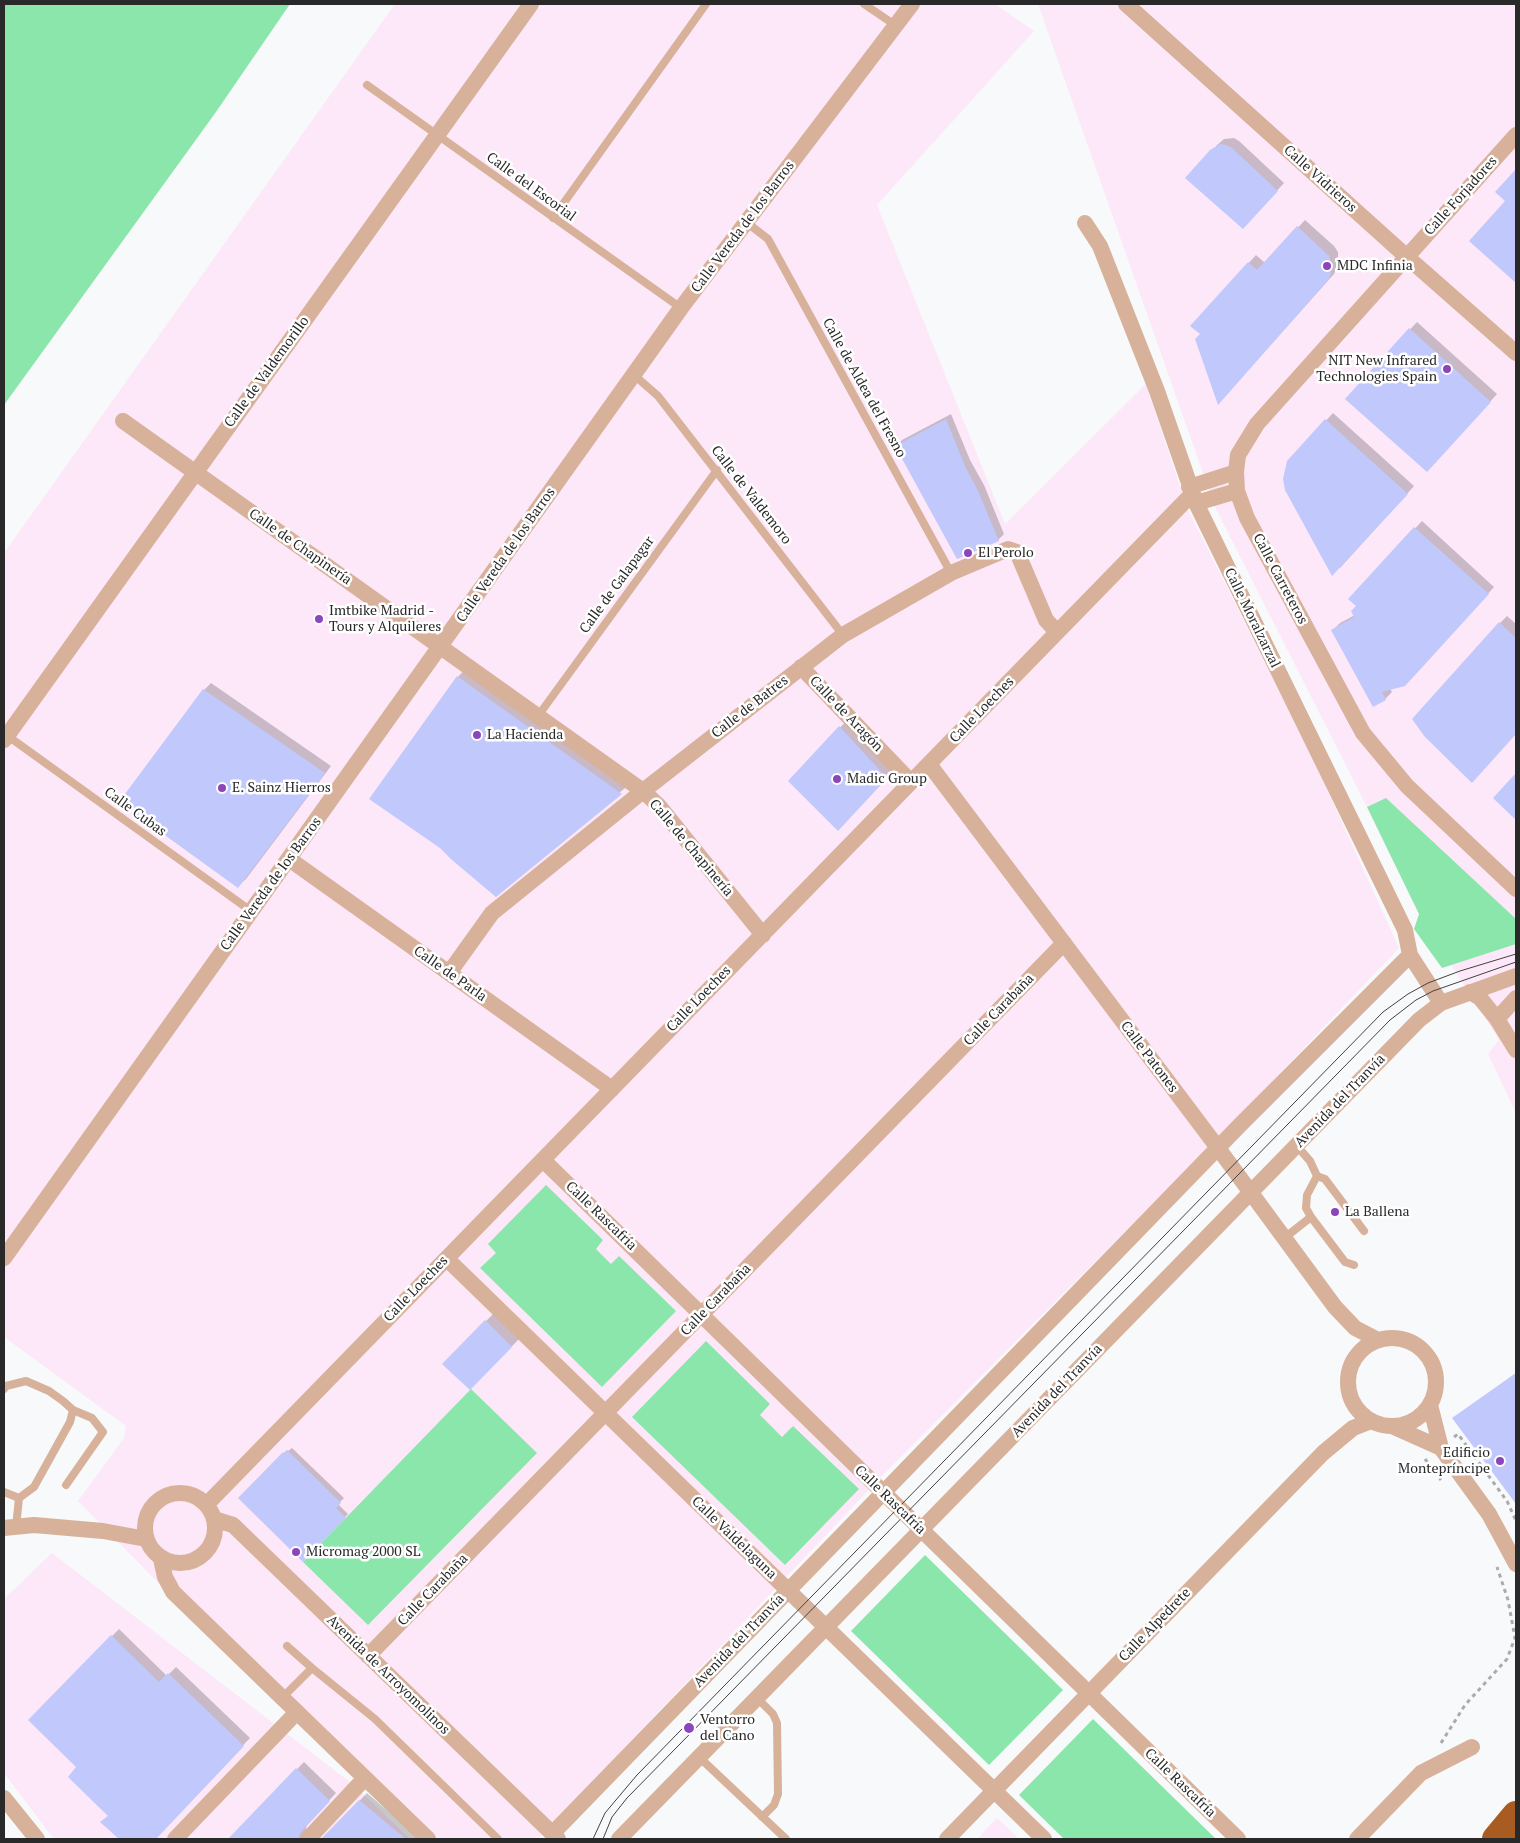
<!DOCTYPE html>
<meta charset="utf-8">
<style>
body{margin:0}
#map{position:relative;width:1520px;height:1843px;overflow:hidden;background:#f8f9fb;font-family:"PT Serif",serif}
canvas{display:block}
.frame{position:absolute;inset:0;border:5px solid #29292a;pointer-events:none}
</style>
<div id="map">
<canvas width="1520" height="1843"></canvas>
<div class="frame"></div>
</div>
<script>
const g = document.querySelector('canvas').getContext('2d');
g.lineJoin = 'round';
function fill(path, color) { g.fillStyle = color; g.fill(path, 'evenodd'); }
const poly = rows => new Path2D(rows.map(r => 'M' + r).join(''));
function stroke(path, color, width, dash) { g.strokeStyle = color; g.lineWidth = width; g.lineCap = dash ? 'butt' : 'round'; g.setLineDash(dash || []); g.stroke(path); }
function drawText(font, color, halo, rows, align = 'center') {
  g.font = font + ' "PT Serif",serif'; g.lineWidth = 5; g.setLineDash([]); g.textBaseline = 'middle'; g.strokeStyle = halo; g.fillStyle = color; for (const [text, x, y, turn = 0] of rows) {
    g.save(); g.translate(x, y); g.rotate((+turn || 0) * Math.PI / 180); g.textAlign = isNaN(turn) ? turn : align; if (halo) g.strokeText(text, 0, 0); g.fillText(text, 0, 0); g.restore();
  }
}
fill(poly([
 [395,4,995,4,1034,31,877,205,1005,524,1146,384,1187,508,1311,754,1399,948,1223,1133,881,1477,538,1839,419,1839,276,1703,78,1501,124,1438,126,1426,4,1337,4,553],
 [1038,4,1516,4,1516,1113,1488,1054,1499,1040,1419,914,1367,807,1215,507],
 [52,1553,355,1786,410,1839,54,1839,4,1773,4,1599],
 [997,1818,1019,1839,977,1839]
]), '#fce8f8');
fill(poly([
 [4,4,290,4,216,112,4,405],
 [1386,798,1516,919,1516,944,1442,968,1414,929,1419,914,1367,807],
 [546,1185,603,1240,596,1249,611,1264,619,1256,676,1311,602,1387,480,1268,496,1253,488,1244],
 [706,1341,770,1404,760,1415,782,1437,793,1426,859,1489,785,1565,632,1417],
 [471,1389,537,1453,368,1625,303,1562],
 [925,1555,1063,1690,989,1765,851,1631],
 [1093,1719,1216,1839,1064,1839,1019,1795]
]), '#8be6ac');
fill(poly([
 [1234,138,1239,141,1284,183,1250,220,1216,146,1224,139],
 [1516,171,1516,281,1471,241,1507,201,1497,192],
 [1305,220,1334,246,1338,252,1338,265,1334,274,1225,396,1202,334,1192,326,1256,255,1265,263],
 [1417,322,1497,394,1434,464,1347,398],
 [1333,413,1414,486,1340,568,1288,462],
 [951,414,970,460,984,485,1004,534,998,540,897,446,902,440],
 [1422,521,1494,587,1412,678,1390,689,1392,692,1385,699,1333,630,1340,623,1355,615,1358,606,1350,599],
 [1507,616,1516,624,1516,733,1479,774,1500,623],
 [467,667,631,783,496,895,458,677],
 [211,683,331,766,246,879,238,886,204,690],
 [855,712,901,763,853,814,789,781],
 [493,1314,519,1339,470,1389,444,1364],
 [1516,1373,1516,1502,1454,1418],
 [292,1448,344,1498,338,1504,348,1514,303,1560,239,1498,287,1450,288,1451],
 [119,1629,167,1676,176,1667,250,1738,154,1839,121,1839,102,1822,109,1815,78,1767,30,1720],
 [304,1762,336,1793,307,1824,305,1834,309,1839,229,1839],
 [367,1793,419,1838,419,1839,323,1839]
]), '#0003');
fill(poly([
 [1220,144,1226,145,1232,148,1278,191,1243,229,1185,178,1210,150],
 [1516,169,1516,283,1469,241,1505,201,1495,192],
 [1297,226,1329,256,1332,268,1329,279,1218,405,1195,339,1200,334,1190,326,1248,262,1257,270],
 [1409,328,1491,402,1427,472,1345,399],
 [946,419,965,466,978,491,999,541,957,559,895,446],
 [1325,419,1408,494,1332,576,1285,490,1283,479,1287,461],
 [1414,527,1489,594,1405,686,1382,692,1386,700,1373,707,1331,630,1354,617,1351,611,1356,606,1348,599],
 [1499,622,1516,638,1516,734,1472,783,1425,737,1412,719],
 [457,676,622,794,496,897,452,860,440,848,369,799],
 [203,689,325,773,238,888,119,802],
 [839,726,887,778,838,831,788,781],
 [1516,773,1516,820,1493,798],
 [485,1320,512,1347,470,1390,442,1364],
 [1516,1373,1516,1504,1452,1418],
 [287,1450,341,1503,336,1508,346,1518,303,1562,238,1498,283,1452,284,1454],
 [111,1635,159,1682,168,1673,244,1746,156,1839,119,1839,100,1822,108,1816,68,1777,76,1767,28,1720],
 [296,1768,330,1801,301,1832,298,1839,228,1839],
 [359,1800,406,1839,321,1839]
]), '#c1c8fc');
stroke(poly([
 [1454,1437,1458,1434,1507,1501,1516,1521],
 [1425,1459,1441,1480],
 [1441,1743,1465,1705,1507,1659,1515,1638,1508,1600,1497,1567]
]), '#aaabad', 3, [4, 4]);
stroke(poly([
 [864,4,895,25],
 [367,85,681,308],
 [553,218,706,4],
 [746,222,768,239,951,573],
 [634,375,658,396,843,635],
 [538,716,717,470],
 [5,734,251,911],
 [1296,1145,1310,1161,1317,1176,1307,1195,1306,1208,1311,1217,1345,1262,1354,1265],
 [1317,1176,1325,1179,1364,1231],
 [1283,1239,1311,1217],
 [4,1389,6,1386,26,1381,49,1391,63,1401,73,1410,70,1422,34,1487,19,1498,16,1527],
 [66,1485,103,1432,92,1418,73,1410],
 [4,1492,19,1498],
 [287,1646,312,1668,375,1719,498,1839],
 [282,1698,312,1668],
 [757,1698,773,1714,777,1723,778,1794,774,1805,762,1817],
 [699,1757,786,1839]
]), '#d7b19a', 8);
stroke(poly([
 [1126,4,1407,257,1516,353],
 [1516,135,1257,424,1238,455,1236,472,1237,491,1247,518,1363,733,1407,786,1516,889],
 [1085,223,1100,246,1157,391,1196,503,1405,930,1410,955,1441,1003],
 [123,421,643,791,659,806,763,935],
 [1189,487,1236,472],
 [1196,503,1237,491],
 [801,667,911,782],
 [4,740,531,4],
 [929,764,1218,1148,1335,1307,1355,1328,1378,1340],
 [289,859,612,1089],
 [449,973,492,913,643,791,843,635,951,573,1008,549,1017,552,1046,620,1057,632],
 [1470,992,1480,998,1497,1019,1516,998],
 [1497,1019,1516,1050],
 [543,1160,1238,1839],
 [4,1258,681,308,912,4],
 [447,1259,1044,1839],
 '1348 1382a44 44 0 1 1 88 0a44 44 0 1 1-88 0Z',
 [1430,1405,1441,1448,1489,1514,1516,1564],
 [1394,1427,1441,1448],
 '145 1528a35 35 0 1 1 70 0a35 35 0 1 1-70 0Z',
 [207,1504,1192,494],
 [214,1519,233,1525,558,1839],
 [4,1528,34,1525,103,1531,146,1539],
 [161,1559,165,1577,173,1592,428,1839],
 [368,1656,1064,943],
 [4,1798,37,1839],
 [552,1834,1240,1125,1410,955],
 [175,1839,297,1712],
 [308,1839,365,1778],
 [619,1839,1419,1020,1441,1003,1516,976],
 [947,1839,1323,1453,1353,1428,1371,1421],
 [1357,1839,1421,1773,1472,1747]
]), '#d7b19a', 16);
stroke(poly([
 [1496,1839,1516,1815]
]), '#a95c21', 28);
stroke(poly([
 [593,1839,605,1813,637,1775,1383,1012,1408,994,1428,983,1460,971,1516,954],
 [603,1839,612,1817,627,1798,1390,1020,1416,1000,1433,991,1516,962]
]), '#424243', 1);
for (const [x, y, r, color] of [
 [1327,266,5,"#8a46ba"],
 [1447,369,5,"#8a46ba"],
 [968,553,5,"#8a46ba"],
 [319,619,5,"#8a46ba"],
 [477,735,5,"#8a46ba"],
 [837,779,5,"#8a46ba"],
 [222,788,5,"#8a46ba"],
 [1335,1212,5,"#8a46ba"],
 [1500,1461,5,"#8a46ba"],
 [296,1552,5,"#8a46ba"],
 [689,1728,6,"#8a46ba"]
]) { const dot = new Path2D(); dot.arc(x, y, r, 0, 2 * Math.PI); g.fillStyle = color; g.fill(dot); stroke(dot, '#fff', 2); }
drawText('14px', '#29292a', '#fff', [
 ["Calle Vidrieros",1320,179,42],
 ["Calle del Escorial",531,187,36],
 ["Calle Forjadores",1461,196,-48],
 ["Calle Vereda de los Barros",743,227,-53],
 ["Calle de Valdemorillo",267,372,-54],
 ["Calle de Aldea del Fresno",864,388,61],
 ["Calle de Valdemoro",751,495,52],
 ["Calle de Chapinería",300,547,35],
 ["Calle Vereda de los Barros",506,555,-55],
 ["Calle Carreteros",1280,579,62],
 ["Calle de Galapagar",617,585,-54],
 ["Calle Moralzarzal",1252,618,64],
 ["Calle de Batres",750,707,-38],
 ["Calle Loeches",982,710,-46],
 ["Calle de Aragón",846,714,46],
 ["Calle Cubas",135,812,36],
 ["Calle de Chapinería",691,848,50],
 ["Calle Vereda de los Barros",271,884,-54],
 ["Calle de Parla",450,974,35],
 ["Calle Loeches",699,999,-46],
 ["Calle Carabaña",999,1010,-46],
 ["Calle Patones",1149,1057,53],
 ["Avenida del Tranvía",1340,1101,-46],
 ["Calle Rascafría",601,1216,44],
 ["Calle Loeches",416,1289,-46],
 ["Calle Carabaña",716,1300,-46],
 ["Avenida del Tranvía",1057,1391,-46],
 ["Calle Rascafría",890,1500,44],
 ["Calle Valdelaguna",734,1538,44],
 ["Calle Carabaña",433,1590,-46],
 ["Calle Alpedrete",1155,1625,-46],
 ["Avenida del Tranvía",739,1641,-46],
 ["Avenida de Arroyomolinos",388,1675,44],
 ["Calle Rascafría",1180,1783,44]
]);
drawText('14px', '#29292a', '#fff', [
 ["MDC Infinia",1337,266],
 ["NIT New Infrared",1437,361,"right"],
 ["Technologies Spain",1437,377,"right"],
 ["El Perolo",978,553],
 ["Imtbike Madrid -",329,611],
 ["Tours y Alquileres",329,627],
 ["La Hacienda",487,735],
 ["Madic Group",847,779],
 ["E. Sainz Hierros",232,788],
 ["La Ballena",1345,1212],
 ["Edificio",1490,1453,"right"],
 ["Montepríncipe",1490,1469,"right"],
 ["Micromag 2000 SL",306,1552],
 ["Ventorro",700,1720],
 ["del Cano",700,1736]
], 'left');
</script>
